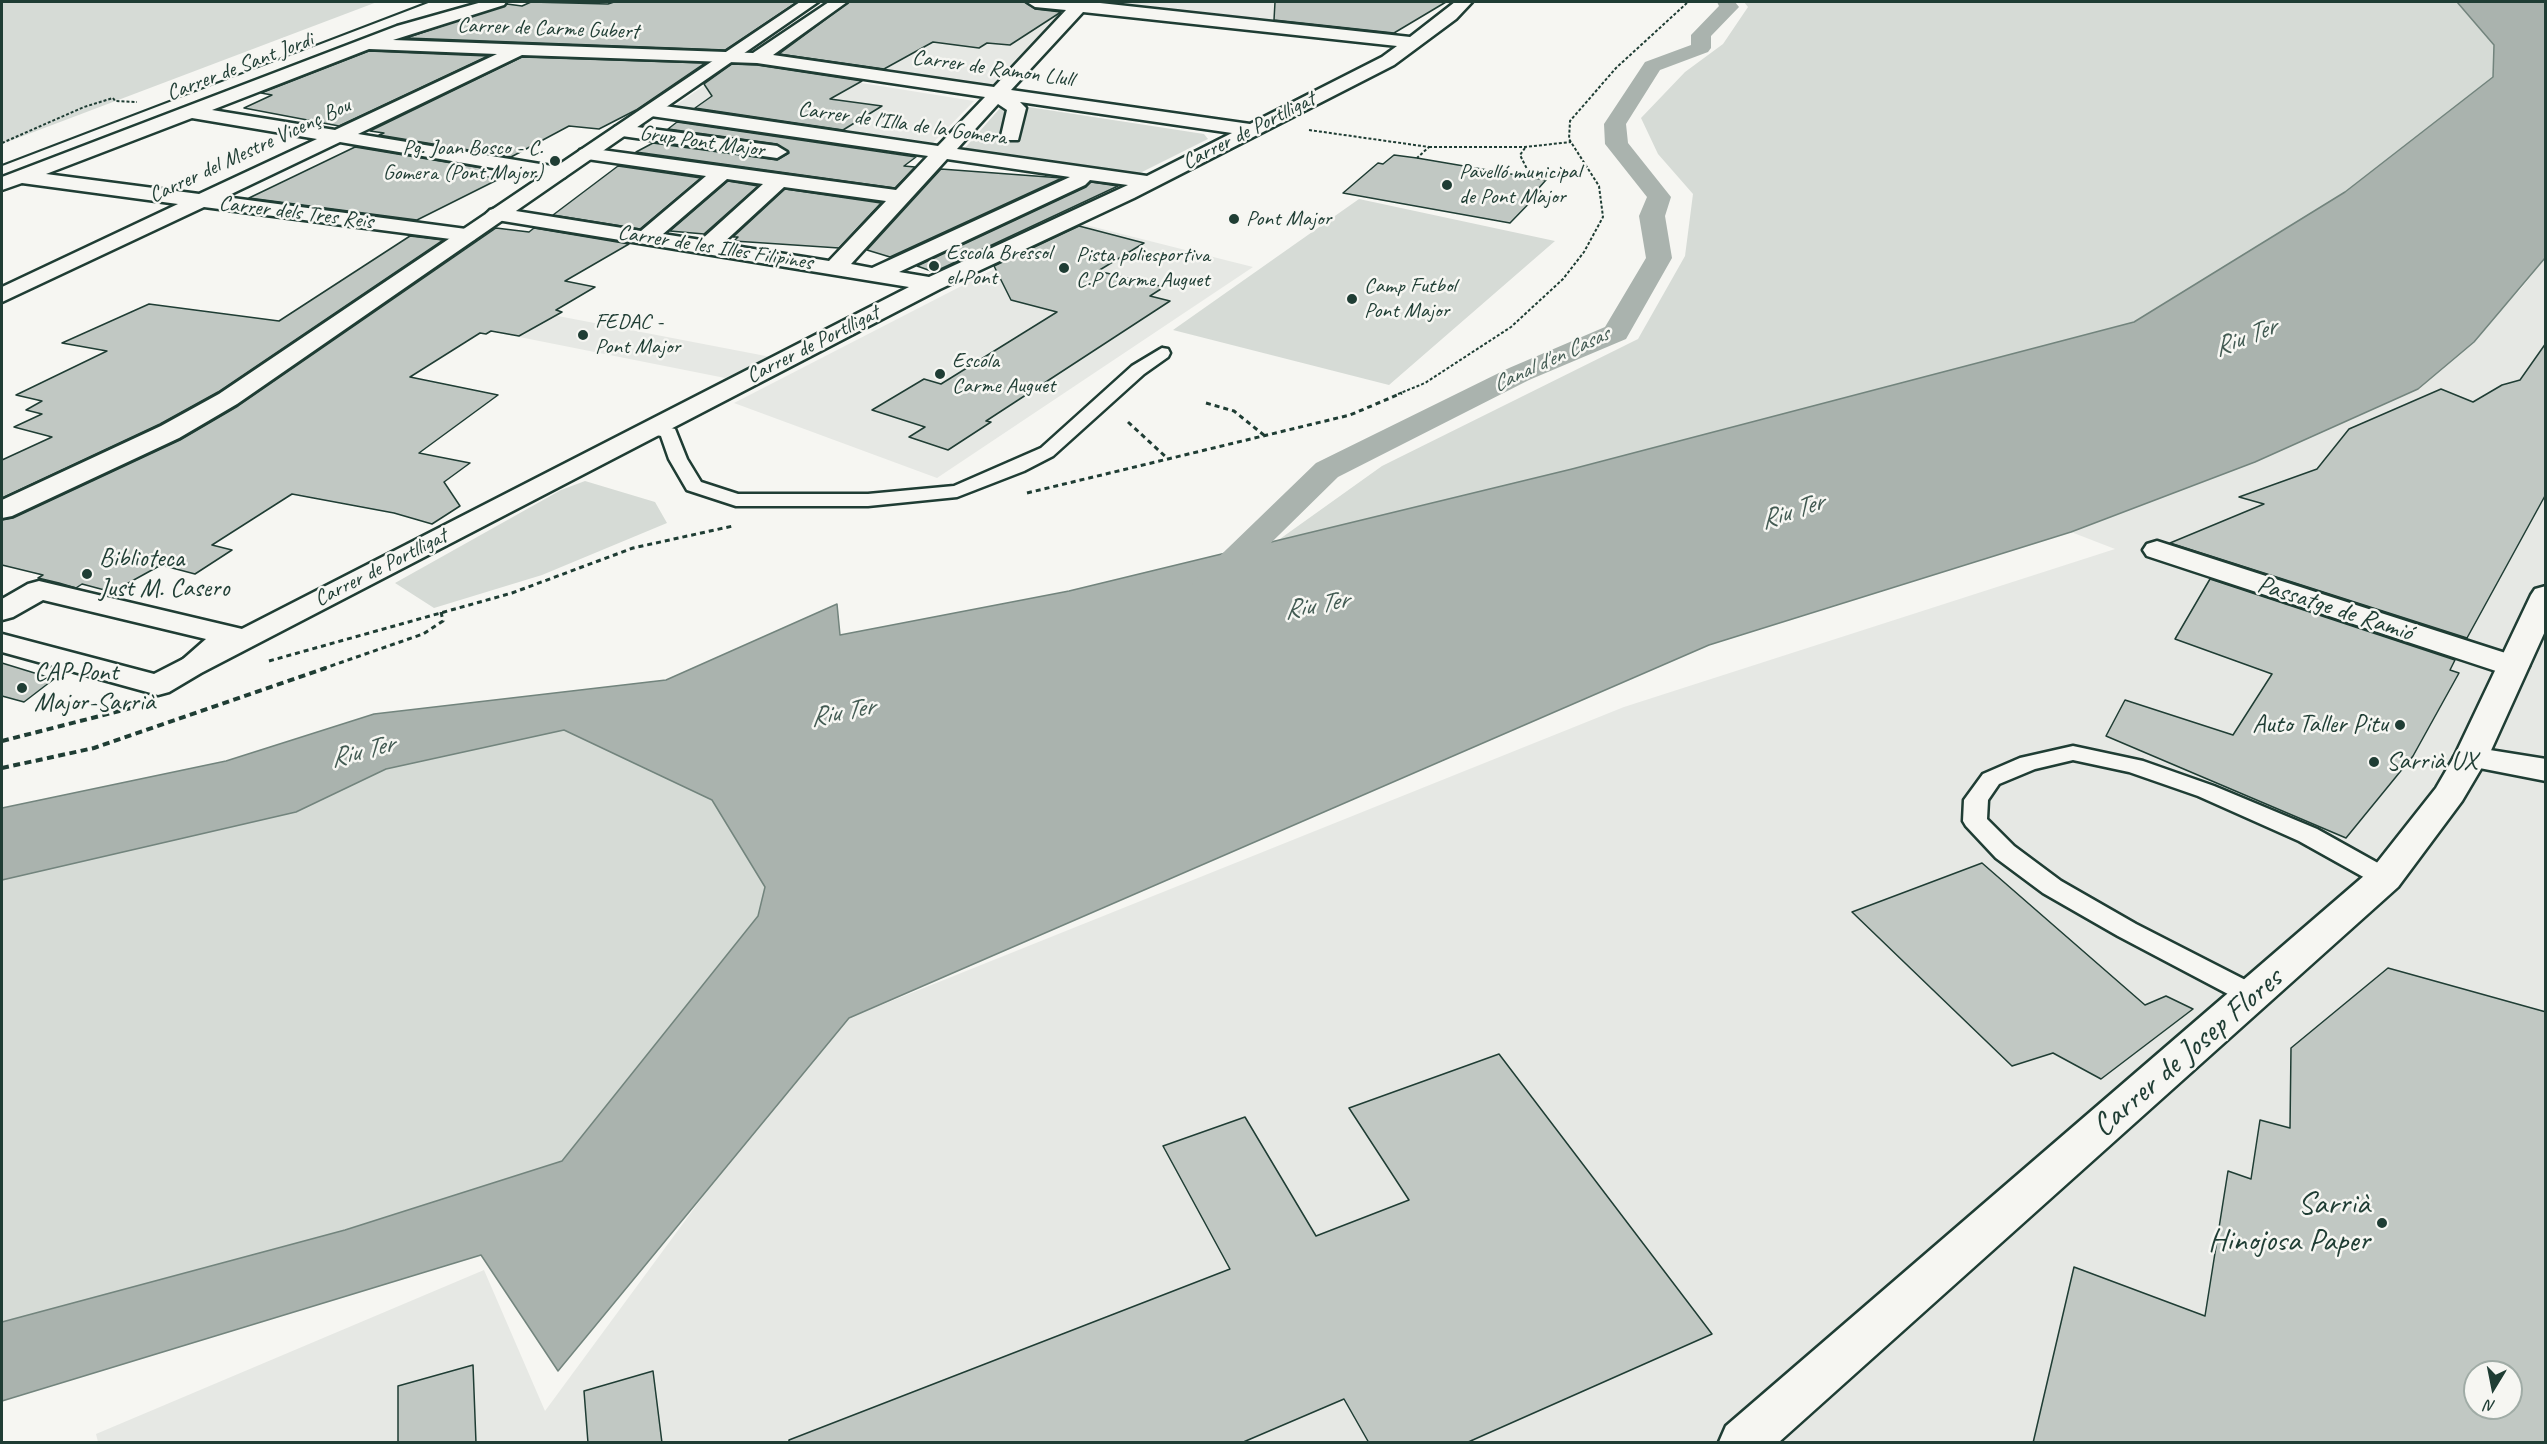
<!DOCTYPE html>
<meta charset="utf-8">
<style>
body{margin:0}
#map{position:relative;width:2547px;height:1444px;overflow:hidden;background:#f6f6f2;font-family:Caveat,sans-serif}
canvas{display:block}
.frame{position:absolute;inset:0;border:3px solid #1f3d34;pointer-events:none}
.north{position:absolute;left:2463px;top:1360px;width:60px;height:60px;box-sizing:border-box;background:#f6f6f2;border:2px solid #a0aca6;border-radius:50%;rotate:190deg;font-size:16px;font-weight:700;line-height:24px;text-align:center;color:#1f3d34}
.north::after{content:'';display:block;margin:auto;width:21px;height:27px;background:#1f3d34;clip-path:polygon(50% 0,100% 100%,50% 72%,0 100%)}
</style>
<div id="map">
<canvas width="2547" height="1444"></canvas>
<div class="frame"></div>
<div class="north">N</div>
</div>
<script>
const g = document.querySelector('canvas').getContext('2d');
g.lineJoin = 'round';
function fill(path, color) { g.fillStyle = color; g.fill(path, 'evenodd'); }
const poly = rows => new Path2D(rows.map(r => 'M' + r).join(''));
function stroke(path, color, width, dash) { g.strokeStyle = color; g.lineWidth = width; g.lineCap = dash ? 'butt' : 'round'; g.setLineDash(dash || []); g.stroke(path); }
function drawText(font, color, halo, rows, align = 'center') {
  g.font = font + ' Caveat,sans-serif'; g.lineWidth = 5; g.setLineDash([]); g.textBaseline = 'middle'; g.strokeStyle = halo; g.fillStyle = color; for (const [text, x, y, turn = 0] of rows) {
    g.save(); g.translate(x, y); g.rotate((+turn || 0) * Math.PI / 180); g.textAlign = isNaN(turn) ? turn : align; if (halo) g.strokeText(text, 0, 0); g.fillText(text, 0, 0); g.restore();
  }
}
fill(poly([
 [853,2,1000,2,1057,8,1062,15,990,89,774,55],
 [1082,2,1378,2,1358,32],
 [755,66,974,101,928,148,673,107,714,79],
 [1082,224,1253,267,937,478,734,403],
 [2545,258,2545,1442,98,1442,96,1434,484,1270,545,1411,715,1180,849,1018,1624,707,2115,549,2071,532,2255,462,2418,389,2520,290],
 [2475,1372,2511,1372,2511,1408,2475,1408],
 [454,296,771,357,725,378,449,323]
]), '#e6e8e4');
fill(poly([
 [2,2,377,2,2,144],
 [1744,2,2457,2,2494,45,2493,77,2345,192,2134,322,1572,469,1277,541,1382,466,1638,339,1685,256,1693,194,1658,154,1641,118,1685,72,1723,44,1748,7],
 [1009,104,1204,134,1208,139,1136,175,965,148,1001,107],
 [1359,199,1555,241,1389,385,1173,330],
 [585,481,655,502,667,523,542,575,434,608,395,583,561,490],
 [564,730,712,800,765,887,758,916,562,1161,345,1230,2,1322,2,880,296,812,386,769]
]), '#d6dbd6');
const water = poly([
 [2457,2,2545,2,2545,258,2474,342,2418,389,2255,462,2071,532,1709,645,849,1018,558,1371,481,1255,2,1401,2,1322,345,1230,562,1161,758,916,765,887,712,800,564,730,386,769,296,812,2,880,2,808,226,761,374,714,666,680,837,604,840,635,1069,591,1572,469,2134,322,2345,192,2493,77,2494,45,2457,2]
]);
fill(water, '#aab3ae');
stroke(water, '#72847d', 1.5);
fill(poly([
 [1717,2,1735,2,1739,7,1711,36,1711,48,1708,52,1660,70,1626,124,1628,143,1671,197,1665,216,1672,258,1626,339,1529,380,1338,477,1222,591,1210,595,1198,591,1192,584,1198,577,1316,463,1509,368,1605,327,1646,258,1639,216,1647,197,1605,144,1604,124,1645,62,1691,45,1691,35,1719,6,1717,2]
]), '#aab3ae');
const building = poly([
 [531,2,608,4,614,2,797,2,725,50,406,38,507,4,522,6,531,2],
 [849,2,1025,2,1035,9,1061,12,1010,45,987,43,979,48,933,42,884,69,779,54,849,2],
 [1275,2,1446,2,1394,33,1274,20,1275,2],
 [369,51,488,56,339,126,244,108,272,95,261,93,369,51],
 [522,57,705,63,636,110,599,129,569,126,511,157,379,135,384,133,370,131,522,57],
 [732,64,757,65,862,81,830,99,882,106,843,130,695,108,712,96,704,84,732,64],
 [677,122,916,157,904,166,915,167,895,188,636,152,653,143,777,160,789,153,777,144,668,129,677,122],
 [355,147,488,169,477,175,499,179,417,220,249,198,355,147],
 [1394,155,1417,158,1546,180,1537,190,1541,191,1510,223,1343,193,1378,163,1383,164,1394,155],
 [618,166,701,178,640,229,553,215,618,166],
 [941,169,1062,178,890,257,867,250,941,169],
 [728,181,758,186,704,234,670,231,728,181],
 [1091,182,1118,186,934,272,917,266,1086,187,1091,182],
 [785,189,881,203,839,248,734,241,738,237,733,237,785,189],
 [1079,226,1144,243,1098,271,1164,287,1150,296,1170,301,986,421,991,422,948,450,909,437,925,427,872,410,924,379,941,384,1057,312,1011,300,994,266,1079,226],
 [496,228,529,232,534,228,629,244,565,281,595,287,556,310,562,312,519,336,491,331,486,334,480,333,410,377,498,395,419,453,470,463,444,482,460,506,432,524,394,513,292,494,212,545,232,550,195,574,161,565,112,592,82,584,76,588,59,583,38,578,43,575,2,565,2,520,13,518,180,440,238,406,496,228],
 [410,236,443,240,218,392,160,424,2,498,2,460,52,437,14,427,42,414,26,410,42,401,16,395,107,351,62,343,149,304,279,321,410,236],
 [2546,343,2546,494,2467,638,2170,543,2264,504,2239,497,2317,469,2349,429,2441,389,2473,402,2502,385,2520,380,2546,343],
 [2210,579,2455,660,2450,670,2459,673,2413,756,2346,838,2106,736,2125,700,2233,735,2272,674,2175,639,2210,579],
 [2,663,54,679,24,702,2,696,2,663],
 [1982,863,2145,1005,2166,996,2193,1009,2101,1079,2053,1053,2012,1066,1852,912,1982,863],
 [2388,968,2546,1012,2546,1443,2033,1443,2074,1267,2205,1316,2228,1171,2251,1179,2260,1120,2290,1128,2291,1048,2388,968],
 [2475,1372,2511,1372,2511,1408,2475,1408,2475,1372],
 [1499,1054,1712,1334,1466,1443,1369,1443,1344,1399,1241,1443,789,1443,789,1440,1230,1269,1163,1146,1245,1117,1316,1236,1409,1200,1349,1108,1499,1054],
 [473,1365,476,1443,398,1443,398,1386,473,1365],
 [653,1371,662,1443,588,1443,584,1391,653,1371]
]);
fill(building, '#c1c8c3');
stroke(building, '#1f3d34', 1.5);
const service = poly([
 [1162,348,1168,349,1170,353,1168,357,1144,374,1053,456,1024,471,957,497,868,506,736,506,687,490,669,459,661,436,649,433,646,429,655,424,675,429,687,459,701,482,738,494,868,494,954,486,1041,448,1132,366,1162,348],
 [2073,746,2143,761,2214,786,2317,829,2394,872,2397,878,2394,884,2385,886,2376,884,2299,841,2198,796,2129,772,2073,760,2035,769,1999,784,1988,800,1987,819,2014,846,2061,881,2136,924,2263,989,2267,996,2263,1003,2254,1006,2245,1003,2118,936,2043,893,1996,858,1966,826,1963,821,1964,800,1983,774,2020,758,2073,746]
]);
const pedestrian = poly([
 [39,581,242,629,246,636,242,643,208,668,197,670,186,668,181,661,206,639,43,600,13,617,2,620,2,599,28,584,39,581]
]);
const minor = poly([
 [482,2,506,2,504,5,393,40,753,53,829,2,847,2,773,55,994,87,1066,10,1035,7,1027,2,1091,2,1410,37,1455,2,1472,2,1456,19,1394,65,1134,198,940,289,201,673,169,692,158,695,2,652,2,634,154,674,909,287,497,220,490,218,486,214,490,210,497,208,641,231,706,176,580,158,577,154,580,150,587,148,896,190,928,156,651,116,642,110,651,104,938,146,985,97,757,63,522,55,358,134,558,167,565,169,568,173,565,177,558,179,340,142,225,197,466,229,474,230,477,235,474,240,466,241,204,207,2,302,2,287,178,204,22,183,2,190,2,177,397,26,482,2],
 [1083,12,1397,46,1382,57,1250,124,1011,90,1083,12],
 [369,49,497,54,335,130,212,110,369,49],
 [1020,102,1232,133,1147,176,957,149,998,104,1007,110,1001,136,1004,140,1018,140,1026,108,1020,102],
 [192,118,317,139,199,194,46,174,192,118],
 [947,159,1070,177,872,268,851,264,947,159],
 [727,179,763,184,701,240,663,234,727,179],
 [1090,180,1128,185,929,277,899,272,1085,185,1090,180],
 [784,187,886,201,829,261,722,244,784,187],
 [622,125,777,146,787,152,777,158,615,135,612,131,615,127,622,125],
 [2157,541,2524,659,2529,666,2524,673,2513,676,2502,673,2147,556,2143,550,2147,544,2157,541],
 [2471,747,2546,759,2546,781,2459,764,2454,757,2459,750,2471,747]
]);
const tertiary = poly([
 [800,2,818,2,237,404,179,438,12,516,2,518,2,500,161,426,219,394,800,2],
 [2546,586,2546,629,2488,757,2462,801,2398,887,1779,1442,1719,1442,1726,1426,2372,869,2436,788,2454,757,2531,595,2535,589,2546,586]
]);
stroke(service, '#1f3d34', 5);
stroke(pedestrian, '#1f3d34', 5);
stroke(minor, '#1f3d34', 5);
stroke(tertiary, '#1f3d34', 5);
stroke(poly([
 [1309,130,1429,147,1417,158],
 [2,143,84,107,113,98,115,101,137,102],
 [1429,147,1525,147,1571,142],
 [1525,148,1520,155,1529,173,1526,176],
 [1398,394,1425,383,1511,327,1563,279,1584,252,1603,217,1599,186,1569,139,1570,121,1616,68,1688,2]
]), '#1f3d34', 2, [3, 2]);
stroke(poly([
 [1206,403,1234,411,1265,436],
 [1128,422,1167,458],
 [1027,493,1350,415,1402,393],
 [269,661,512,593,633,548,733,526],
 [322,669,423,634,443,621,441,612]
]), '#1f3d34', 3, [5, 4]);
stroke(poly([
 [2,741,131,708],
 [2,768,94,748,326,668]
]), '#1f3d34', 4, [7, 4.5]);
fill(service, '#f6f6f2');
fill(pedestrian, '#f6f6f2');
fill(minor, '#f6f6f2');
fill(tertiary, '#f6f6f2');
stroke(poly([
 [2,165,428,2]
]), '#1f3d34', 2);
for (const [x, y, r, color] of [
 [555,161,6,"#1f3d34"],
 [1447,185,6,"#1f3d34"],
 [1234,219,6,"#1f3d34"],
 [934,266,6,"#1f3d34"],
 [1064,268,6,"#1f3d34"],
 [1352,299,6,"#1f3d34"],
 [583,335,6,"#1f3d34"],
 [940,374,6,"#1f3d34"],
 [87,574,6,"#1f3d34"],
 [22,688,6,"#1f3d34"],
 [2400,725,6,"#1f3d34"],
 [2374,762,6,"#1f3d34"],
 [2382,1223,6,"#1f3d34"]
]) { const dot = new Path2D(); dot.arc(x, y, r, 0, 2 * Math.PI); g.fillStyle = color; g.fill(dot); stroke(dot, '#f6f6f2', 2); }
drawText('22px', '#1f3d34', '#f6f6f2', [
 ["Carrer de Carme Gubert",548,29,2],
 ["Carrer de Sant Jordi",240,67,-21],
 ["Carrer de Ramon Llull",993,69,8],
 ["Carrer de l'Illa de la Gomera",902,124,8],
 ["Carrer de Portlligat",1249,131,-27],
 ["Grup Pont Major",702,142,8],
 ["Carrer del Mestre Vicenç Bou",250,151,-25],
 ["Carrer dels Tres Reis",296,213,7],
 ["Carrer de les Illes Filipines",715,248,9],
 ["Carrer de Portlligat",813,345,-27],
 ["Carrer de Portlligat",381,568,-27]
]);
drawText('22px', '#1f3d34', '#f6f6f2', [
 ["Pg. Joan Bosco - C.",543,148,"right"],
 ["Gomera (Pont Major)",543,173,"right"],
 ["Pavelló municipal",1459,172],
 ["de Pont Major",1459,197],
 ["Pont Major",1246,219],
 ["Escola Bressol",946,253],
 ["el Pont",946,278],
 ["Pista poliesportiva",1076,255],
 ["C.P Carme Auguet",1076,280],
 ["Camp Futbol",1364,286],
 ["Pont Major",1364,311],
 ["FEDAC -",595,322],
 ["Pont Major",595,347],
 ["Escola",952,361],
 ["Carme Auguet",952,386]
], 'left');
drawText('italic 22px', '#425a52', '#f6f6f2', [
 ["Canal d'en Casas",1551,360,-25]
]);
drawText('26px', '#1f3d34', '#f6f6f2', [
 ["Biblioteca",99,559],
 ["Just M. Casero",99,589],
 ["CAP Pont",34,673],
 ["Major-Sarrià",34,703],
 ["Auto Taller Pitu",2388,725,"right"],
 ["Sarrià UX",2386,762]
], 'left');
drawText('26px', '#1f3d34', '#f6f6f2', [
 ["Passatge de Ramió",2335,609,18]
]);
drawText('italic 27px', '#425a52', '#f6f6f2', [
 ["Riu Ter",2245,338,-21],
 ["Riu Ter",1792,512,-18],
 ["Riu Ter",1316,606,-10],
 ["Riu Ter",842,713,-11],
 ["Riu Ter",362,752,-14]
]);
drawText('32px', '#1f3d34', '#f6f6f2', [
 ["Carrer de Josep Flores",2188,1053,-41]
]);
drawText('32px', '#1f3d34', '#f6f6f2', [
 ["Sarrià",2370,1205],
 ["Hinojosa Paper",2370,1242]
], 'right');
</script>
